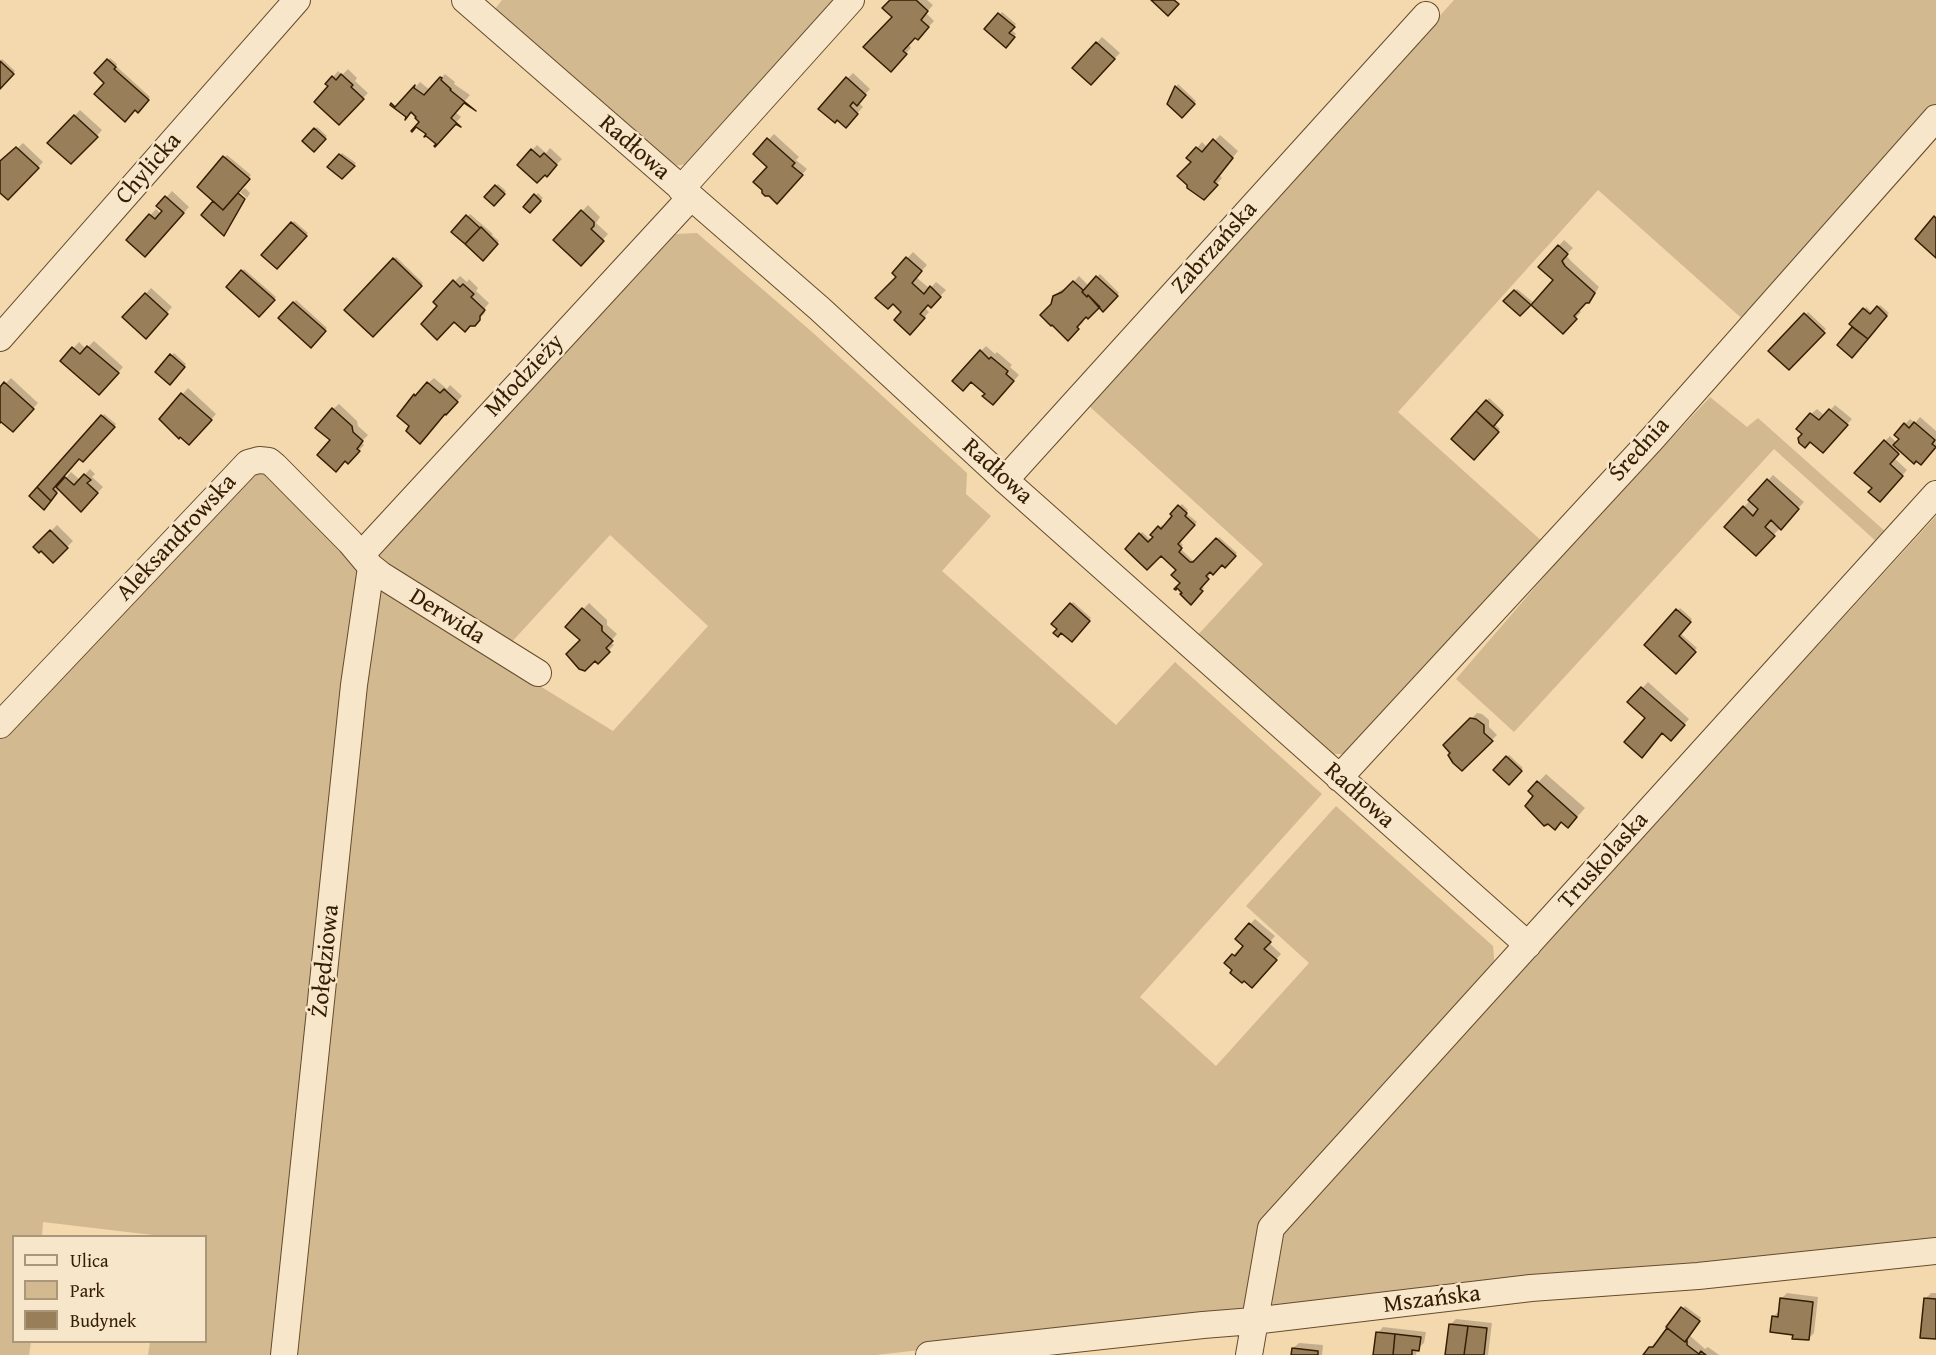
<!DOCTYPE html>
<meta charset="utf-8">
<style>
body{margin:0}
#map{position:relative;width:1936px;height:1355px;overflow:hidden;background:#f4d9ae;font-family:"Gentium Book Plus",serif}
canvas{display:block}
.legend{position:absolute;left:12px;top:1235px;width:195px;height:108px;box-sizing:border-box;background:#f8e6ca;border:2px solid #aa9679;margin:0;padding:8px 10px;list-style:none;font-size:18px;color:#341d00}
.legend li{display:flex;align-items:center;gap:12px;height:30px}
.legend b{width:30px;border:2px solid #aa9679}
</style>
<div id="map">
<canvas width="1936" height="1355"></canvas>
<ul class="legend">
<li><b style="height:8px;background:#f8e6ca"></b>Ulica</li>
<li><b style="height:16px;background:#d3b990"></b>Park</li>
<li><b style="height:16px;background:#987f5a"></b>Budynek</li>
</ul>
</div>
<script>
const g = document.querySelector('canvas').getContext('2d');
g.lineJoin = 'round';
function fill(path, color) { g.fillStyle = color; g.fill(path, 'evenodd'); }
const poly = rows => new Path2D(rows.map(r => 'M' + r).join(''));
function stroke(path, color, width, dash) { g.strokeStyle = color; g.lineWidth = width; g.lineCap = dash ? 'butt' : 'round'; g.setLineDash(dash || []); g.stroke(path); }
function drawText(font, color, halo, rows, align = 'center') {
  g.font = font + ' "Gentium Book Plus",serif'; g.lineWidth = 5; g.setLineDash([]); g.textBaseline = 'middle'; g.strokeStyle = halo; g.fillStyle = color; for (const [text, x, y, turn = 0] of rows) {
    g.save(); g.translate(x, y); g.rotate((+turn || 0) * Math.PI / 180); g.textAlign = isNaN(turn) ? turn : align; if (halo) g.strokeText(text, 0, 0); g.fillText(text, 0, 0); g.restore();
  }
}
fill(poly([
 [502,0,842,0,694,163,674,166,495,9],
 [1454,0,1936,0,1936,112,1747,323,1598,190,1398,412,1544,543,1356,754,1333,754,1196,637,1263,564,1089,406],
 [697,233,811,331,967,473,966,494,991,516,942,571,1116,725,1175,662,1322,794,1140,997,1216,1066,1309,963,1246,906,1336,806,1493,946,1495,967,1313,1165,1244,1307,1230,1315,876,1355,291,1355,355,781,380,591,496,659,613,731,708,626,610,535,509,645,368,556,620,283,627,287,676,234],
 [1710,397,1747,427,1758,418,1887,533,1878,543,1774,449,1514,732,1456,679,1567,550],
 [259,470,361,566,276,1355,148,1355,150,1342,206,1342,206,1236,161,1236,43,1222,42,1236,14,1236,14,1342,31,1342,29,1355,0,1355,0,740],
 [1936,516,1936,1241,1272,1306,1280,1233]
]), '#d3b990');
fill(poly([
 [892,0,927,0,933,5,926,13,934,21,923,33,916,36,908,44,911,48,891,70,894,17],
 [1002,12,1016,24,1011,29,1016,34,1006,46,986,29],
 [1102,37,1120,53,1091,83,1074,68],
 [110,58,117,64,116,66,150,97,138,110,96,73],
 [2,59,15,71,0,87,0,61],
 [348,69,357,78,355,81,368,93,339,122,330,86,327,84,338,71,342,75],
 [853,73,870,89,858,102,863,107,851,120,837,118,847,79],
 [445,74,455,82,454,84,470,95,455,112,461,117,442,137,421,122,411,111,397,107,420,82,430,90],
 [1178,84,1196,101,1182,116,1168,104],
 [80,110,102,130,90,144,49,143],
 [317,127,327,136,314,150,304,141],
 [774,134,799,157,796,160,807,169,783,196,769,166,755,154],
 [1220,135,1238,151,1219,175,1222,178,1204,198,1193,162,1197,148,1202,142,1208,148],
 [23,143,43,162,8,198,0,191,0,165],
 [537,145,546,153,550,148,562,159,547,174,532,150],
 [342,153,356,163,342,177,329,167],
 [227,155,251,175,233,196,235,198,238,195,245,201,229,228,224,233,215,201,199,187],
 [498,184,506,191,494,204,486,197],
 [245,188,250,193,247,198,240,192],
 [172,191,189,207,150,249,128,240,156,209,161,214,164,211,159,206],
 [538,193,543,198,530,211,525,207],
 [588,205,600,217,596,223,608,234,587,258,555,240],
 [470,214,493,234,492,235,499,241,483,258,453,232],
 [294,221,308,233,277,267,263,255],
 [1564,240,1573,248,1566,255,1571,261,1599,287,1594,295,1578,309,1581,312,1563,332,1531,303,1520,314,1505,301,1517,289,1534,303,1555,280,1540,267],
 [913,252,927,265,916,277,930,289,936,282,946,290,931,306,928,304,925,308,929,312,916,327,903,312,898,277,894,273],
 [396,257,423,283,373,335,346,310],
 [244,269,276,297,259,315,228,287],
 [1100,274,1119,293,1103,310,1099,306,1086,315,1081,320,1083,322,1068,339,1052,304,1055,296,1061,290,1069,287,1079,276,1089,286],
 [460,276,467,282,469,279,478,288,476,291,489,303,485,308,485,313,474,324,435,302],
 [151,288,172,307,151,331,124,317],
 [296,300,327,328,311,346,280,318],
 [1880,305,1889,313,1852,356,1839,345,1854,327,1851,324,1866,307,1873,313],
 [1808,312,1826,329,1789,368,1770,351],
 [94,341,123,367,105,388,62,361,79,342,86,349],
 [986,346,995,354,997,352,1012,365,1010,367,1019,375,998,398,987,394,971,381,981,351],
 [174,353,186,364,170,383,157,372],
 [11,378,38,403,18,425,1,420,0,422,0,389],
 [434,378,447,389,450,385,462,396,451,408,411,426,399,416,415,395],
 [188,388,216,414,195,438,161,419],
 [1489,398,1504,412,1494,423,1500,429,1474,458,1453,438],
 [339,404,357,421,358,426,368,435,361,442,364,445,354,456,346,460,332,440,333,409],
 [1835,405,1852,419,1828,446,1810,440,1804,434,1811,414,1817,409,1825,416],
 [104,414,116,424,83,460,79,458,54,486,57,488,71,472,80,480,90,469,95,474,92,477,103,487,81,510,60,489,44,507,31,496],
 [1920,417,1936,431,1936,447,1921,463,1901,450,1894,458,1907,470,1885,495,1874,488,1885,441,1890,436,1897,443,1901,439,1905,424,1910,419,1915,423],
 [1773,475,1804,502,1756,554,1744,507],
 [1182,504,1188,510,1186,513,1197,522,1179,541,1183,545,1180,548,1192,560,1197,560,1219,537,1237,553,1225,566,1222,563,1210,570,1207,572,1210,575,1201,585,1204,588,1191,603,1178,570,1161,554,1127,549,1142,532,1152,541,1155,537,1152,535,1162,525,1164,527,1175,516,1172,514],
 [57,525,73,541,53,561,41,549,35,547],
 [1073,602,1091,618,1072,640,1053,624],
 [589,603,607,620,607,625,617,634,610,642,614,645,598,662,582,640,567,627],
 [1680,608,1692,619,1680,633,1697,648,1676,672,1646,645],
 [1648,682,1689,719,1670,739,1629,702],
 [1477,713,1482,714,1489,720,1489,727,1497,735,1462,769,1452,753,1445,745],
 [1509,755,1523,768,1509,783,1495,770],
 [1546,774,1585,808,1576,818,1535,796,1530,791],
 [1255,919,1275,936,1269,943,1281,954,1257,980,1235,970,1226,963,1239,949,1241,951,1245,946,1250,924],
 [1787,1293,1818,1297,1814,1333,1808,1339,1794,1333,1772,1331,1774,1316,1780,1310,1781,1299],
 [1931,1293,1936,1293,1936,1338,1925,1299],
 [1685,1306,1701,1318,1689,1335,1705,1349,1708,1347,1719,1355,1645,1355,1656,1342,1659,1342,1669,1328,1668,1327],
 [1456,1319,1492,1323,1488,1355,1447,1355,1450,1325],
 [1383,1327,1426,1332,1424,1343,1417,1349,1416,1355,1371,1355,1375,1353,1378,1333],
 [1299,1343,1323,1345,1322,1355,1292,1355,1293,1348]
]), '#0003');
const building = poly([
 [890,0,916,0,928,11,921,20,929,27,918,40,915,38,903,51,907,54,891,72,863,47,892,17,882,8,890,0],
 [1151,0,1174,0,1179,4,1168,16,1151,0],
 [998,13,1015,27,1009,33,1015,37,1006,48,984,29,998,13],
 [1096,42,1115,59,1091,85,1072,68,1096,42],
 [107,59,116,67,114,69,149,100,138,113,135,110,125,122,94,94,104,83,94,73,107,59],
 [0,61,14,74,0,89,0,61],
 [341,74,353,85,351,87,364,99,339,125,314,102,328,86,325,84,332,76,336,80,341,74],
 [440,77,442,78,441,80,451,89,450,90,476,111,464,103,451,118,461,127,456,124,435,147,434,146,436,144,426,136,424,137,426,134,416,127,412,132,411,131,419,122,415,118,416,117,411,112,405,120,406,117,390,105,391,103,395,107,415,85,414,88,424,95,440,77],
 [846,77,866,95,857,106,853,102,850,106,858,114,846,128,837,120,835,123,818,109,846,77],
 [1175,86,1195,104,1182,118,1167,104,1175,86],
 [74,115,98,137,71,164,47,143,74,115],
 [314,128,326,139,314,152,302,141,314,128],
 [767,138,795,163,792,166,803,175,777,204,769,196,765,196,762,193,762,190,753,182,767,167,753,154,767,138],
 [1213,139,1233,158,1214,182,1218,185,1204,200,1187,188,1187,185,1177,176,1191,162,1186,158,1196,147,1202,152,1213,139],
 [16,147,39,168,8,200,0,193,0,161,16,147],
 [531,149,540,157,544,153,557,165,547,177,545,175,537,183,517,165,531,149],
 [339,154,355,166,342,179,327,167,339,154],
 [223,156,250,179,223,210,197,187,223,156],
 [495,185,505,194,494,206,484,197,495,185],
 [238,193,245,199,224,236,201,215,213,201,223,210,238,193],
 [534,194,541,201,530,213,523,207,534,194],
 [165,196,184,213,145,257,126,240,149,214,155,219,162,211,156,206,165,196],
 [581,210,594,222,594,226,591,229,604,241,581,266,553,240,581,210],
 [466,215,480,228,465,244,451,232,466,215],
 [1934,216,1936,218,1936,258,1915,239,1934,216],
 [291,222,307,236,277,269,261,255,291,222],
 [481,227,498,244,483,261,465,244,481,227],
 [1558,245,1568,254,1562,261,1565,266,1595,293,1589,303,1586,303,1574,316,1577,319,1563,334,1531,305,1553,280,1538,267,1558,245],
 [906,257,922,271,912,283,924,294,930,286,941,297,931,308,928,305,920,314,925,318,910,335,894,320,901,312,893,304,888,309,875,298,896,277,892,273,906,257],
 [393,258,422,286,373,337,344,310,393,258],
 [241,270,275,300,259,317,226,287,241,270],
 [1096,276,1118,296,1103,312,1088,295,1087,297,1082,292,1096,276],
 [453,280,460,287,463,284,474,294,471,297,485,310,480,316,480,320,475,326,470,326,465,332,454,322,437,340,421,324,437,306,433,302,453,280],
 [1073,281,1083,290,1082,292,1087,297,1088,295,1100,307,1088,319,1086,317,1077,327,1079,329,1068,341,1052,325,1051,326,1040,315,1051,304,1053,296,1062,292,1073,281],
 [1514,290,1531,305,1520,316,1503,301,1514,290],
 [145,293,168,314,146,339,122,317,145,293],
 [293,302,326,331,311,348,278,318,293,302],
 [1877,306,1887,316,1868,339,1849,324,1863,308,1870,314,1877,306],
 [1804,313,1825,333,1789,370,1768,351,1804,313],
 [1852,327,1868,339,1852,358,1837,345,1852,327],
 [87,346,119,373,99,395,60,361,72,347,80,354,87,346],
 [980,350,989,359,991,357,1008,371,1006,374,1014,381,993,405,982,396,985,394,971,382,963,391,952,381,980,350],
 [170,354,185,367,170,385,155,372,170,354],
 [4,382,34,409,13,432,1,422,0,423,0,387,4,382],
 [427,382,440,393,444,389,458,402,446,415,445,414,420,444,406,431,409,426,397,416,414,394,415,396,427,382],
 [181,393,212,420,189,445,180,437,179,439,159,419,181,393],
 [1486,400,1503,415,1493,427,1476,411,1486,400],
 [332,408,352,426,353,432,363,441,357,449,360,451,348,464,345,461,336,472,317,455,330,440,315,428,332,408],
 [1829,409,1848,425,1823,453,1810,442,1805,448,1799,443,1798,438,1802,434,1796,429,1810,413,1819,420,1829,409],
 [1476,411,1499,432,1474,460,1451,439,1476,411],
 [101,415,115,427,83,462,79,459,53,489,57,493,51,501,37,487,101,415],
 [1914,422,1935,440,1932,444,1936,447,1921,465,1916,461,1914,464,1893,445,1899,439,1894,435,1904,423,1909,428,1914,422],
 [1884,440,1899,454,1890,464,1903,476,1880,502,1868,492,1872,488,1854,473,1884,440],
 [84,474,91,480,87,483,98,493,81,512,56,487,65,477,74,485,84,474],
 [1767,479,1799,509,1781,530,1771,520,1765,527,1775,536,1756,556,1724,527,1743,506,1753,516,1758,509,1748,500,1767,479],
 [37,487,51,501,44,510,29,496,37,487],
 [1178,505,1187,513,1185,516,1195,525,1178,544,1182,548,1179,552,1190,562,1193,562,1216,538,1236,556,1225,568,1222,565,1213,575,1210,572,1206,576,1209,579,1200,589,1203,591,1191,605,1180,594,1182,593,1177,588,1176,590,1174,589,1180,583,1171,575,1176,570,1161,556,1147,570,1125,549,1139,533,1148,542,1153,537,1150,535,1158,526,1161,529,1172,516,1170,514,1178,505],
 [50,530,68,548,53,563,41,551,39,553,33,547,50,530],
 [1070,603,1090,621,1072,642,1061,633,1058,637,1053,633,1057,629,1051,624,1070,603],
 [582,608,602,626,602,631,613,641,606,648,610,652,598,664,595,661,585,671,579,669,566,654,580,640,565,627,582,608],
 [1676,609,1691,622,1679,636,1696,652,1676,674,1644,645,1676,609],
 [1641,687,1685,725,1671,741,1662,733,1642,758,1624,742,1645,718,1627,702,1641,687],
 [1470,718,1476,719,1484,725,1484,733,1493,741,1462,771,1453,763,1448,755,1450,753,1443,745,1470,718],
 [1506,756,1522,771,1509,785,1493,770,1506,756],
 [1537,781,1577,817,1568,828,1561,822,1555,830,1548,824,1544,826,1525,806,1533,796,1528,791,1537,781],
 [1249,923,1271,942,1264,949,1277,960,1252,988,1244,981,1242,983,1230,973,1232,970,1224,963,1232,954,1235,956,1243,946,1235,939,1249,923],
 [1780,1298,1813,1302,1809,1340,1792,1339,1793,1335,1770,1332,1772,1316,1778,1317,1780,1298],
 [1924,1298,1936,1299,1936,1339,1920,1338,1924,1298],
 [1681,1307,1700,1321,1685,1342,1666,1327,1681,1307],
 [1449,1324,1468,1326,1464,1355,1445,1355,1449,1324],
 [1468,1326,1487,1328,1484,1355,1464,1355,1468,1326],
 [1667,1328,1685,1342,1687,1339,1687,1345,1699,1354,1701,1351,1706,1355,1643,1355,1649,1347,1653,1347,1667,1328],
 [1376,1332,1395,1334,1393,1355,1373,1355,1376,1332],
 [1395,1334,1421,1337,1419,1351,1412,1350,1412,1355,1393,1355,1395,1334],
 [1292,1348,1318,1351,1318,1355,1291,1355,1292,1348]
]);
fill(building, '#987f5a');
stroke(building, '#341d00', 1.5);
const street = poly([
 [465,0,820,309,1005,480,1528,945],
 [681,189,851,0],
 [0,338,297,0],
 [1005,480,1426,15],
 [361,555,691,197],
 [0,725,248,463,259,460,269,461,275,466,350,542,371,567,381,575,538,673],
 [1339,778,1652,439,1936,118],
 [284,1355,354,685,371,567],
 [929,1355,1203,1325,1253,1321,1531,1288,1698,1276,1936,1251],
 [1249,1355,1271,1228,1936,494]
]);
stroke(street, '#644c2c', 28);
stroke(street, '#f8e6ca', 26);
drawText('24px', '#341d00', '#f8e6ca', [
 ["Radłowa",634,148,41],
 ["Chylicka",149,169,-49],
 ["Zabrzańska",1215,248,-48],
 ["Młodzieży",525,376,-47],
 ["Średnia",1640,450,-48],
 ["Radłowa",997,472,42],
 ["Aleksandrowska",177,538,-47],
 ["Derwida",447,617,32],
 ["Radłowa",1359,796,42],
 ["Truskolaska",1604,861,-48],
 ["Żołędziowa",326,961,-84],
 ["Mszańska",1432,1300,-7]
]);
</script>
